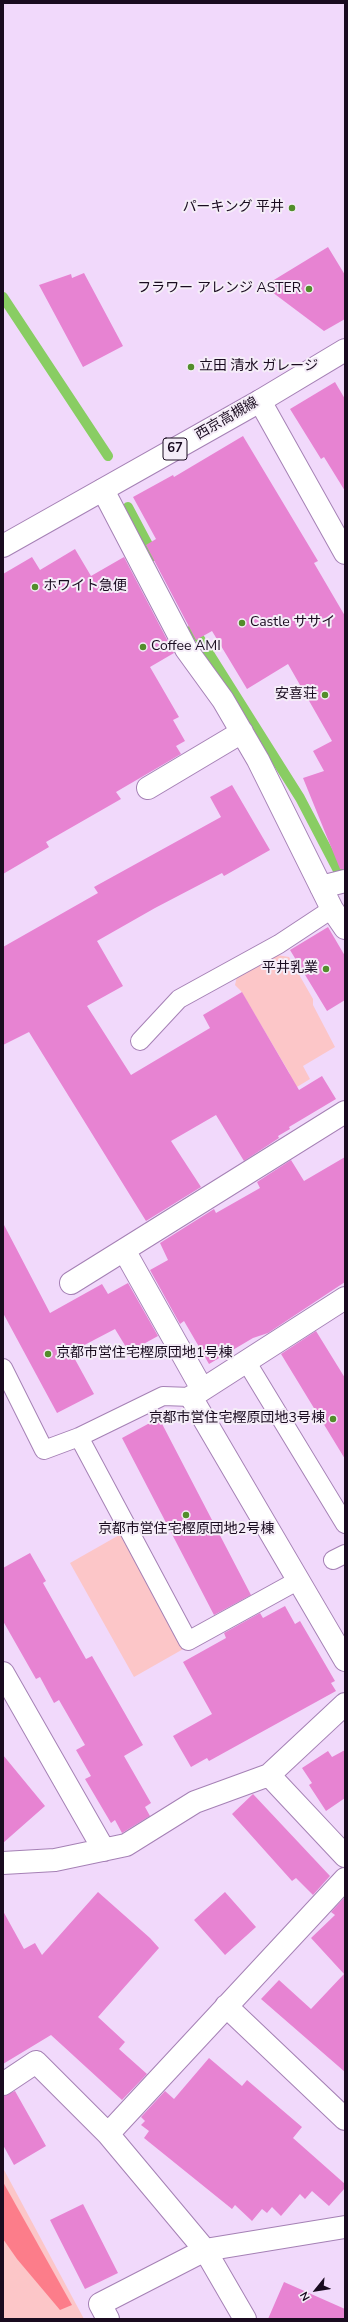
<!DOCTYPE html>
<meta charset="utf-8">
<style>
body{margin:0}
#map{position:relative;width:348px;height:2322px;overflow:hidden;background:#f1d9fb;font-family:"Nunito Sans",sans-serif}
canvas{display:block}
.frame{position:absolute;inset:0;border:4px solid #190b1f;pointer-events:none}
.north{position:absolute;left:296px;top:2270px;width:40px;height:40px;-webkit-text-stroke:3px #f5edf8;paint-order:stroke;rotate:240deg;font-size:11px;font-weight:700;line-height:16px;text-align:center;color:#190b1f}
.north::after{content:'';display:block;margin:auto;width:14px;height:18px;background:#190b1f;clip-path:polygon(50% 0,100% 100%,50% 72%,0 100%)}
</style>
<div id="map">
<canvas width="348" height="2322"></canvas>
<div class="frame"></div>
<div class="north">N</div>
</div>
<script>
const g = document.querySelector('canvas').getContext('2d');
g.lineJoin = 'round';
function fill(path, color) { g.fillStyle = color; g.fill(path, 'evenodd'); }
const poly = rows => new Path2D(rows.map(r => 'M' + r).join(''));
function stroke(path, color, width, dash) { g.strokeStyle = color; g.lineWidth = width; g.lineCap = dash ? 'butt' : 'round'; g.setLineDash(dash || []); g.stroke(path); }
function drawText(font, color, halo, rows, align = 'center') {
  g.font = font + ' "Nunito Sans","Noto Sans JP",sans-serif'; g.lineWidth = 4; g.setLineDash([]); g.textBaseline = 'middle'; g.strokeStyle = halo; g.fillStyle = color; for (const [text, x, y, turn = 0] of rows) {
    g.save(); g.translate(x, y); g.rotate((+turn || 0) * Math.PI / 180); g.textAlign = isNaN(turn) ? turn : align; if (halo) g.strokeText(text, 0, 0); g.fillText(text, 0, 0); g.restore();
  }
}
fill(poly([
 [277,955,289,957,313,999,313,1005,335,1047,303,1066,310,1079,261,1109,290,1074,241,991,235,985,237,976],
 [121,1534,185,1648,134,1677,70,1563],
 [3,2168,84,2319,3,2319]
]), '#fcc6c8');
fill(poly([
 [3,2182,72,2305,60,2310,17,2259,3,2239]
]), '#fc7d8a');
stroke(poly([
 [3,297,108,456],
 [128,507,154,556],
 [193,628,300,798,344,882]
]), '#89cd63', 10);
fill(poly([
 [328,247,345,275,345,319,324,331,264,286],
 [84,273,123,346,83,367,39,285,71,274,72,278],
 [335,382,345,399,345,491,324,457,321,459,290,409],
 [243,436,318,561,314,563,345,616,345,869,340,869,303,778,324,771,313,751,332,741,288,664,247,689,212,631,196,640,146,545,156,539,133,497,173,475,174,477],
 [75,549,91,576,124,557,174,653,150,667,179,717,173,720,185,741,176,746,181,754,116,792,121,799,46,842,49,847,3,874,3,574,32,557,40,570],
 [232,785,270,850,224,876,222,873,155,908,97,941,123,986,87,1006,131,1075,210,1028,203,1015,242,992,299,1090,322,1076,336,1099,289,1127,290,1129,278,1136,279,1138,244,1161,216,1115,171,1141,201,1187,146,1221,29,1032,3,1045,3,947,98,893,94,887,221,817,210,797],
 [328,927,345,956,345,1000,327,1011,290,950],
 [345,1157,345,1282,268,1333,253,1338,209,1364,184,1321,180,1324,150,1270,168,1260,160,1243,214,1209,216,1213,260,1188,257,1182,291,1160,304,1181],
 [3,1223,50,1313,102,1284,108,1294,128,1283,158,1336,129,1352,115,1329,71,1352,94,1394,57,1413,3,1313],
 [316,1331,345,1378,345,1459,281,1354],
 [159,1418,251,1595,214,1615,122,1438],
 [30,1553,46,1581,43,1583,86,1659,92,1656,143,1745,124,1756,151,1803,145,1807,150,1816,122,1833,115,1820,111,1823,85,1779,91,1776,76,1750,85,1745,59,1700,54,1703,40,1677,36,1679,3,1621,3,1568],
 [285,1606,295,1624,300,1621,335,1681,331,1683,336,1691,209,1761,207,1758,191,1767,173,1736,212,1714,183,1662,226,1638,224,1633,260,1613,263,1618],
 [345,1750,345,1798,326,1811,309,1785,312,1783,302,1768,328,1751,332,1757],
 [3,1755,45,1806,3,1843],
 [253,1794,330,1876,313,1895,296,1878,292,1881,232,1814],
 [98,1892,150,1938,159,1948,98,2017,125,2042,119,2049,147,2074,122,2100,51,2035,3,2064,3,1911,24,1949,35,1943,42,1955],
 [225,1892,256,1927,225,1955,194,1920],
 [345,1897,345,2072,261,1999,279,1980,311,2009,344,1974,311,1938,335,1915,331,1912],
 [209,2058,242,2086,247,2080,302,2127,293,2138,345,2184,345,2188,329,2206,312,2191,305,2199,300,2194,281,2216,272,2207,267,2213,262,2209,252,2221,235,2205,232,2209,144,2138,149,2131,141,2125,145,2121,141,2117,165,2091,174,2099],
 [15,2091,46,2146,14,2165,3,2145,3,2096],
 [83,2204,118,2273,85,2289,50,2220],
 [284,2282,345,2309,345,2319,268,2319]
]), '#e783d2');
const service = poly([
 [140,1041,179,999,279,944,332,909],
 [246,1361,345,1524],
 [3,1368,44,1450,79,1437,163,1396,191,1397],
 [79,1437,188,1641,297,1581],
 [333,1560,345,1554]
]);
const minor = poly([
 [260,401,345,553],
 [103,490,186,649,223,700,258,760,332,909,345,928],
 [148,788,242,732],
 [321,887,345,881],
 [71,1283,124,1250],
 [345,1298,191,1397,345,1660],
 [202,1389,124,1250,345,1112],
 [3,1673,104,1850],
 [269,1775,345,1856],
 [3,1863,55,1860,126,1845,195,1802,269,1775,345,1704],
 [226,2006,345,2119],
 [3,2084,36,2062,108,2134,205,2250,245,2319],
 [108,2134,345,1879],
 [108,2319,100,2304,205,2250,345,2227]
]);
const primary = poly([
 [3,546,260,401,345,350]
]);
stroke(service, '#a581b5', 20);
stroke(minor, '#a581b5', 24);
stroke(primary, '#a581b5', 24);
stroke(service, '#fff', 18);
stroke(minor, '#fff', 22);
stroke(primary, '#fff', 22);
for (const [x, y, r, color] of [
 [292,208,4,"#528d2b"],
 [309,289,4,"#528d2b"],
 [191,367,4,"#528d2b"],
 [35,587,4,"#528d2b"],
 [242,623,4,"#528d2b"],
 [143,647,4,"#528d2b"],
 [325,695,4,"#528d2b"],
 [326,969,4,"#528d2b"],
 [48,1354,4,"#528d2b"],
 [333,1419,4,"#528d2b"],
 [186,1515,4,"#528d2b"]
]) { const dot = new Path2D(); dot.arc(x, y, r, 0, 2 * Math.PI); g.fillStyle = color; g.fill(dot); stroke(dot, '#f5edf8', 1.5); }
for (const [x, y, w] of [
 [175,449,24]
]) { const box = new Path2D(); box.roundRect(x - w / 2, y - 11, w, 22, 3); g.fillStyle = '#f5edf8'; g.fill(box); stroke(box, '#190b1f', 1); }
drawText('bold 13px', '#190b1f', null, [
 ["67",175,449]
]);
drawText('14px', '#190b1f', '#f5edf8', [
 ["パーキング 平井",284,208],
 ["フラワー アレンジ ASTER",301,289],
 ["立田 清水 ガレージ",199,367,"left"],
 ["ホワイト急便",43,587,"left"],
 ["Castle ササイ",250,623,"left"],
 ["Coffee AMI",151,647,"left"],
 ["安喜荘",317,695],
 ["平井乳業",318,969],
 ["京都市営住宅樫原団地1号棟",56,1354,"left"],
 ["京都市営住宅樫原団地3号棟",325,1419],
 ["京都市営住宅樫原団地2号棟",186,1530,"center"]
], 'right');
drawText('14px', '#190b1f', '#f5edf8', [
 ["西京高槻線",227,419,-30]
]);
</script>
